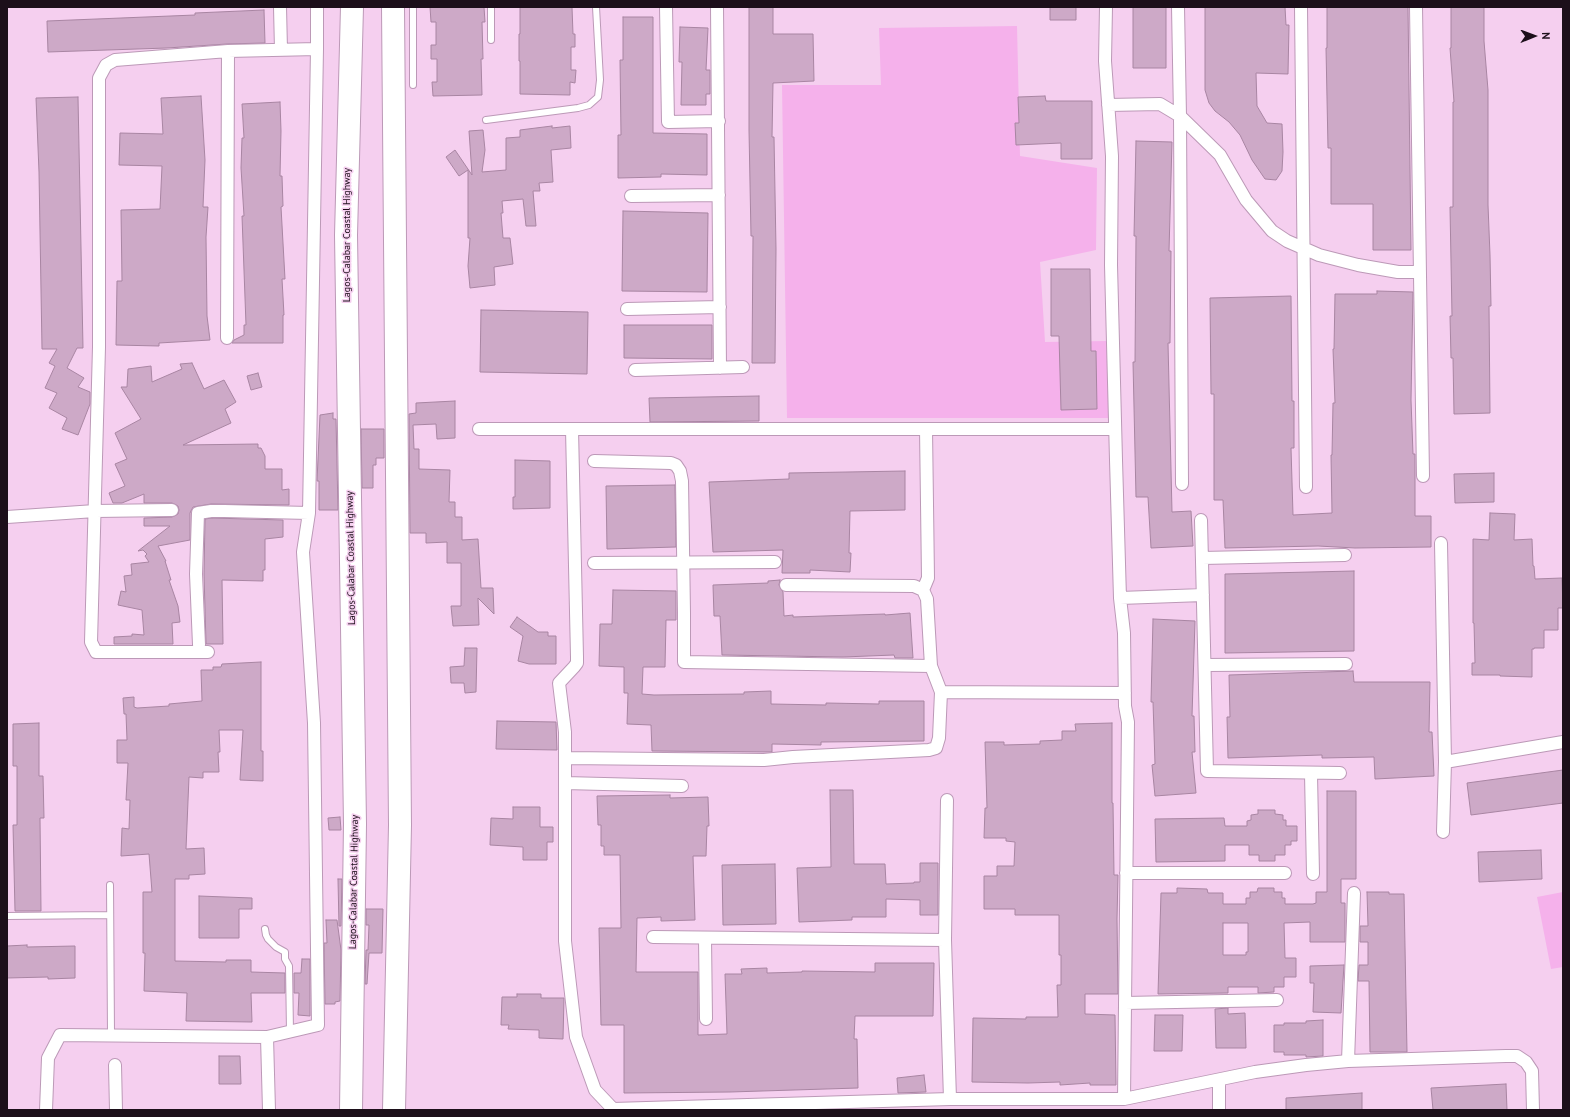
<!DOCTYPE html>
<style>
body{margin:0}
#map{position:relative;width:1570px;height:1117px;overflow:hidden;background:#f5cfef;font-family:"PT Sans",sans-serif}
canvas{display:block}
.frame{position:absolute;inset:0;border:8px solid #1c0f1a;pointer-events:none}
.north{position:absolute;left:1514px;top:16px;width:40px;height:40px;-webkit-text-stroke:3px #f5cfef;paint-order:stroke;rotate:89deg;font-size:11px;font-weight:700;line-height:16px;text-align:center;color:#1c0f1a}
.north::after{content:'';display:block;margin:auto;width:14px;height:18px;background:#1c0f1a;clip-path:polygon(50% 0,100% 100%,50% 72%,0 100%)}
</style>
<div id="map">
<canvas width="1570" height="1117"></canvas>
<div class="frame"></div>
<div class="north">N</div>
</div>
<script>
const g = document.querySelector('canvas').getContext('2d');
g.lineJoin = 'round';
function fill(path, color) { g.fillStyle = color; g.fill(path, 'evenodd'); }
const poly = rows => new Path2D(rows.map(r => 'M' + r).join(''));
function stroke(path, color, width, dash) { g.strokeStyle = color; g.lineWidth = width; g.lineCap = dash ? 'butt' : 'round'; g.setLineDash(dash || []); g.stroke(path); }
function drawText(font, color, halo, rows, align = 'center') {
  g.font = font + ' "PT Sans",sans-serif'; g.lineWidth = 3; g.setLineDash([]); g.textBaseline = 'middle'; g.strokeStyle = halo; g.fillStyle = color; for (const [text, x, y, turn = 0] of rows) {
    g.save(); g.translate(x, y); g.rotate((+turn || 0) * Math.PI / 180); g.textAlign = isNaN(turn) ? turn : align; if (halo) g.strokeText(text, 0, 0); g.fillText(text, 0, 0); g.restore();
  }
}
fill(poly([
 [1017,26,1020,156,1097,168,1096,250,1040,262,1045,342,1107,341,1114,418,787,418,782,85,881,85,879,28],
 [1563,892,1563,967,1551,969,1537,897]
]), '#f5b1eb');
const building = poly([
 [430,7,484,7,485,22,482,22,483,59,481,59,482,95,433,96,432,82,437,82,437,59,431,59,431,45,436,45,436,22,431,22,430,7],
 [520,7,572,7,573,34,575,34,575,47,571,47,571,70,576,70,575,83,570,82,570,95,520,94,520,61,519,61,519,34,520,34,520,7],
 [749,7,773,7,773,34,813,34,814,81,773,83,772,137,774,137,776,249,775,363,752,363,753,236,751,236,749,130,749,7],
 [1050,7,1076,7,1076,20,1050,20,1050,7],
 [1133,7,1166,7,1166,68,1133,68,1133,7],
 [1205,7,1285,7,1286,25,1289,25,1288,74,1256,73,1257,106,1267,123,1282,124,1283,152,1282,171,1276,180,1265,179,1252,160,1240,135,1229,122,1215,111,1209,103,1205,90,1205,7],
 [1327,7,1408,7,1411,250,1373,250,1373,204,1331,204,1331,148,1328,148,1326,48,1327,48,1327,7],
 [1451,7,1484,7,1484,41,1488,90,1488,205,1490,255,1491,306,1489,306,1490,413,1454,414,1453,358,1451,358,1450,316,1452,316,1450,207,1453,207,1453,102,1454,102,1450,48,1451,48,1451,7],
 [264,10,265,43,227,44,167,48,48,52,47,21,195,15,195,13,264,10],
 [623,17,653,17,653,133,707,134,707,175,661,174,661,177,618,178,618,135,621,135,620,60,623,60,623,17],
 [680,27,708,28,706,70,710,70,710,94,706,94,706,105,681,105,682,62,679,62,680,27],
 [201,96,205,160,203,207,208,207,206,237,207,316,210,340,159,343,159,346,116,345,117,281,122,281,121,210,160,209,162,166,119,165,120,133,163,134,161,98,201,96],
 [1045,96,1046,101,1092,101,1092,159,1061,159,1061,143,1016,145,1015,123,1019,123,1018,97,1045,96],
 [78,97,83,348,77,348,67,368,84,378,78,387,90,392,90,404,78,435,62,429,67,418,49,408,57,393,45,388,55,366,49,363,57,349,42,349,39,172,36,98,78,97],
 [280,102,281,131,280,176,282,176,283,206,281,207,285,279,282,279,284,315,283,315,283,343,232,343,234,340,244,335,244,325,246,325,242,216,244,216,241,168,242,138,244,138,242,104,280,102],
 [552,126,552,128,570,126,571,148,551,150,553,182,539,183,540,191,533,191,536,226,526,226,523,199,502,201,503,213,501,213,503,238,510,238,513,264,494,267,495,285,470,288,468,266,470,238,468,238,468,170,459,176,446,157,455,150,472,175,469,131,483,130,485,150,482,172,506,170,506,138,520,137,520,130,552,126],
 [1136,141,1172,142,1169,251,1171,251,1170,343,1168,343,1172,512,1191,511,1193,546,1151,548,1148,497,1136,497,1133,362,1135,362,1136,236,1134,236,1136,141],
 [623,211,708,213,707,292,622,291,623,211],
 [1051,269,1090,269,1091,351,1096,351,1097,409,1061,410,1059,336,1051,336,1051,269],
 [1377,291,1413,292,1411,400,1413,454,1415,454,1415,516,1431,516,1431,547,1355,548,1318,546,1225,548,1223,500,1214,500,1214,394,1211,394,1210,298,1291,296,1292,401,1294,401,1294,448,1291,448,1293,515,1332,513,1331,455,1332,455,1333,403,1335,403,1333,349,1334,349,1335,294,1377,294,1377,291],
 [481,310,588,312,587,374,480,372,481,310],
 [624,325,712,325,712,359,624,358,624,325],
 [192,363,204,389,224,380,236,402,225,409,231,423,183,445,258,444,258,448,261,448,265,456,265,469,282,469,282,490,289,489,289,505,211,504,193,507,190,513,190,540,158,546,166,561,165,561,171,580,169,580,178,606,180,622,172,623,173,644,114,644,114,637,132,636,132,634,144,635,142,610,118,605,121,591,126,592,124,576,132,575,131,564,149,562,145,556,147,554,143,550,138,551,170,526,144,526,144,518,172,517,178,514,179,510,178,506,172,503,144,503,144,494,122,503,113,503,109,493,125,486,115,464,127,459,115,433,141,419,121,387,127,387,128,369,151,366,152,382,182,369,180,364,192,363],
 [258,373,262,387,251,390,247,376,258,373],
 [759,396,759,421,650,422,649,398,759,396],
 [455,401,455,438,437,439,436,424,413,425,414,449,419,449,419,469,450,470,449,502,455,502,455,517,462,517,462,540,478,539,481,588,493,588,494,614,478,598,479,625,453,626,451,606,461,606,461,563,447,563,447,542,426,543,426,533,410,533,409,414,416,413,416,403,455,401],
 [333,413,333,419,336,419,338,510,319,510,319,481,317,481,320,415,333,413],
 [361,429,384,429,384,458,376,458,376,465,373,465,373,488,362,488,361,429],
 [515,460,550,461,550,508,513,509,513,497,515,497,515,460],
 [905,471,905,510,850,511,849,553,851,553,850,572,810,570,810,573,782,573,783,550,713,552,709,482,789,479,789,473,905,471],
 [1494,473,1494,502,1455,503,1454,474,1494,473],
 [675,485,676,547,607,549,606,486,675,485],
 [1490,513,1515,514,1514,540,1532,539,1533,566,1534,566,1535,579,1562,578,1563,608,1558,608,1558,630,1544,630,1544,648,1534,648,1534,649,1532,649,1532,677,1500,676,1500,675,1472,675,1472,663,1475,663,1474,623,1473,623,1473,539,1489,540,1490,513],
 [212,518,283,520,283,537,265,539,265,570,263,570,263,581,222,580,223,644,206,644,204,574,205,519,212,518],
 [1354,571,1354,651,1225,653,1225,574,1354,571],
 [780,580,779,585,783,592,784,616,793,615,793,617,885,614,885,615,910,613,913,658,895,658,894,655,843,657,722,655,720,616,714,616,713,585,768,583,768,581,780,580],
 [613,590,676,591,676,620,666,620,665,667,643,667,642,694,654,695,744,694,744,692,771,691,771,704,826,705,826,703,879,704,879,701,924,701,924,741,821,742,821,745,772,744,772,752,652,751,651,725,627,724,628,693,624,693,624,667,599,666,600,624,612,624,613,590],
 [517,617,538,632,548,632,548,636,556,636,556,664,529,664,518,661,523,636,510,627,517,617],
 [1153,619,1195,621,1192,716,1194,716,1195,752,1192,752,1196,793,1155,796,1152,765,1155,764,1153,702,1151,702,1153,619],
 [465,648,477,648,476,692,465,693,464,683,451,683,450,667,464,666,465,648],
 [261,662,261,751,263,751,263,781,240,780,243,730,219,730,220,752,218,752,219,772,203,772,203,778,189,777,186,849,204,848,205,874,189,875,189,879,175,879,175,961,226,962,226,960,251,960,251,972,285,973,285,993,251,993,252,1022,186,1021,187,993,144,991,145,953,143,953,143,892,152,892,149,854,121,856,122,828,129,829,130,800,126,800,128,763,117,763,117,740,127,740,126,714,124,714,123,698,134,697,134,707,137,708,169,706,169,704,202,701,201,670,213,670,213,667,221,667,222,664,261,662],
 [1353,671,1354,682,1430,682,1429,732,1432,732,1434,776,1375,779,1374,757,1322,758,1322,755,1228,758,1227,717,1230,717,1229,675,1353,671],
 [497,721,556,722,557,750,496,749,497,721],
 [39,723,39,776,43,776,44,818,40,818,41,911,15,911,13,825,17,825,17,766,13,766,13,724,39,723],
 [1112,723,1112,803,1113,803,1114,875,1118,875,1117,919,1118,994,1085,994,1085,1014,1115,1015,1116,1085,1090,1085,1090,1083,1060,1085,1060,1082,1028,1083,972,1082,973,1018,1026,1019,1026,1017,1058,1017,1057,985,1061,985,1061,955,1059,955,1059,915,1015,915,1015,909,984,909,984,876,997,876,997,866,1014,866,1015,842,1006,841,1006,838,984,838,985,808,987,808,985,742,1004,742,1004,745,1040,744,1040,741,1062,740,1062,731,1076,731,1075,724,1112,723],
 [1563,770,1563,803,1471,815,1467,783,1563,770],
 [830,790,853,790,854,864,885,864,886,884,914,883,914,882,920,882,920,863,938,863,938,915,920,915,920,900,886,899,886,917,852,917,852,920,799,922,797,868,831,867,830,790],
 [1327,791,1356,791,1356,879,1341,879,1341,903,1345,903,1345,942,1310,942,1310,922,1284,923,1285,958,1296,958,1296,977,1284,977,1284,987,1274,987,1274,992,1258,993,1258,987,1228,987,1228,993,1158,994,1161,893,1177,893,1177,888,1207,889,1208,893,1223,893,1223,904,1246,904,1246,898,1250,898,1250,892,1257,892,1258,888,1274,888,1274,892,1282,892,1282,898,1285,898,1285,904,1313,904,1316,903,1316,892,1327,892,1327,791],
 [1223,923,1248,923,1248,952,1246,952,1246,955,1223,955,1223,923],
 [670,795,670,798,708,797,709,826,707,826,706,856,693,856,695,920,661,921,661,917,637,918,636,972,698,972,698,1035,727,1034,725,974,742,974,741,969,767,968,767,973,802,972,802,971,875,972,875,963,934,963,933,1016,855,1016,854,1039,857,1039,858,1088,730,1092,624,1093,624,1025,601,1025,599,928,621,928,620,855,604,855,604,846,601,846,601,825,598,825,597,796,670,795],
 [513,807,540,807,540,827,553,827,553,842,547,842,547,860,523,860,523,847,490,845,491,818,513,819,513,807],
 [1258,810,1275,810,1275,814,1283,815,1283,820,1286,820,1286,826,1297,826,1297,841,1291,841,1291,845,1285,845,1285,855,1275,855,1275,861,1259,861,1259,855,1249,855,1249,845,1225,845,1225,861,1156,862,1155,819,1224,818,1225,826,1247,826,1247,821,1251,820,1251,815,1258,814,1258,810],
 [340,817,341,830,329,830,328,818,340,817],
 [1541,850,1542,879,1479,882,1478,852,1541,850],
 [775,864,776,924,723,925,722,865,775,864],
 [338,879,342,879,341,926,339,926,338,879],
 [1367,892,1389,892,1389,894,1404,894,1407,1052,1370,1052,1369,981,1358,981,1359,965,1368,965,1368,942,1360,942,1360,926,1368,926,1367,892],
 [199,896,252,898,252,909,239,909,239,938,199,938,199,896],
 [366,909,383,909,382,953,369,953,367,984,365,984,366,950,368,950,369,925,366,925,366,909],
 [326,920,337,920,341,950,340,1001,335,1002,335,1004,325,1004,324,943,327,943,326,920],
 [27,945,27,947,75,946,75,978,48,979,48,977,7,978,7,946,27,945],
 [302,959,310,959,310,1016,298,1015,299,993,294,993,294,973,301,973,302,959],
 [1344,965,1341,1013,1313,1012,1314,983,1310,983,1310,966,1344,965],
 [517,994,541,994,541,998,564,998,563,1039,539,1038,539,1030,508,1029,509,1025,501,1025,502,997,517,997,517,994],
 [1228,1008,1228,1014,1245,1013,1246,1048,1216,1048,1215,1009,1228,1008],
 [1155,1015,1183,1015,1182,1051,1154,1051,1155,1015],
 [1323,1020,1323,1056,1306,1057,1306,1055,1284,1055,1284,1052,1274,1052,1274,1025,1284,1025,1284,1023,1306,1023,1306,1021,1323,1020],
 [219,1056,240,1056,241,1084,219,1084,219,1056],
 [924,1075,926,1092,898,1093,897,1078,924,1075],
 [1506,1084,1507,1110,1433,1110,1431,1088,1506,1084],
 [1362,1093,1362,1110,1286,1110,1286,1098,1362,1093]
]);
fill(building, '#cda9c7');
stroke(building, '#a885a2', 1);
const lane = poly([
 [491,40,491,7],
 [413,85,413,7],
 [486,120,578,108,589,105,598,97,600,80,596,7],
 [110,885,111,1035],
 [7,916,110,915],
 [265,929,266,935,268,939,276,947,285,952,285,959,289,966,290,1032]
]);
const street = poly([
 [280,7,281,50],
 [666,7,668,122,719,121],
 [717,7,720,368],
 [1106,7,1105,61,1112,156,1111,265,1116,460,1120,598,1124,633,1125,706,1128,722,1124,1099],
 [1178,7,1180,116,1182,484],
 [1301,7,1306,487],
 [1416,7,1423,476],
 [1108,105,1160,104,1180,116,1220,155,1246,200,1272,231,1287,241,1319,255,1358,265,1398,272,1420,272],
 [631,196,719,195],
 [627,309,720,307],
 [227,338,228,51],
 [635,370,743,367],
 [479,429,1115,429],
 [572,429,577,657,577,663,574,667,559,683,565,732,565,941,576,1037,595,1090,613,1109,950,1099,1124,1099,1255,1072,1306,1065,1348,1061,1506,1056,1517,1056,1526,1062,1532,1071,1533,1110],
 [594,461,671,463,676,465,680,471,682,481,684,613,684,662,931,666,941,692,1125,693],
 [7,517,95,511,172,510],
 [1201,520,1207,771,1340,773],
 [1441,543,1445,762,1443,832],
 [1202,558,1345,555],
 [594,563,775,562],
 [786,585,914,586,923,590,927,599,931,666],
 [923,590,928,578,926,429],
 [1120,598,1203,595],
 [199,645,196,574,198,513,211,511,224,511,309,513],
 [208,652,96,652,91,642,99,347,99,78,106,65,115,60,228,51,317,49,317,7],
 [1205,665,1346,664],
 [565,758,764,760,793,757,929,750,936,748,939,738,941,692],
 [1445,762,1563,742],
 [1311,774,1313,874],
 [565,783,682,786],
 [947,800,945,940,950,1099],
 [1126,873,1285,873],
 [653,937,945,940],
 [705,938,706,1019],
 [1125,1003,1277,1000],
 [267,1037,318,1025,314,723,303,552,309,513,317,49],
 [1348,1061,1354,893],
 [115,1065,116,1110],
 [46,1110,48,1058,60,1035,267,1037,269,1110],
 [1219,1110,1219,1080]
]);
const highway = poly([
 [393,7,400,825,394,1110],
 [351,1110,355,824,346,235,352,7]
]);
stroke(lane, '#bc99b7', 8);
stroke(street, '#bc99b7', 14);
stroke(highway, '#bc99b7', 24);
stroke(lane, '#fff', 6);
stroke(street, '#fff', 12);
stroke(highway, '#fff', 22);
drawText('10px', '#1c0f1a', '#f5cfef', [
 ["Lagos-Calabar Coastal Highway",347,235,-90],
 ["Lagos-Calabar Coastal Highway",351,558,-91],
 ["Lagos-Calabar Coastal Highway",354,882,-89]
]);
</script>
